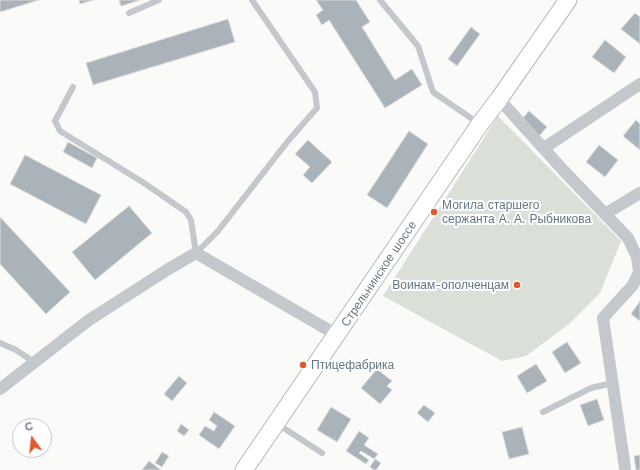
<!DOCTYPE html>
<meta charset="utf-8">
<style>
body{margin:0}
#map{position:relative;width:640px;height:470px;overflow:hidden;background:#fafaf8;font-family:"Work Sans",sans-serif}
canvas{display:block}
.north{position:absolute;left:12px;top:418px;width:40px;height:40px;box-sizing:border-box;background:#fff;border:1px solid #c1c8cd;border-radius:50%;rotate:345deg;font-size:11px;font-weight:700;line-height:16px;text-align:center;color:#657683}
.north::after{content:'';display:block;margin:auto;width:14px;height:18px;background:#e4572e;clip-path:polygon(50% 0,100% 100%,50% 72%,0 100%)}
</style>
<div id="map">
<canvas width="640" height="470"></canvas>
<div class="north">С</div>
</div>
<script>
const g = document.querySelector('canvas').getContext('2d');
g.lineJoin = 'round';
function fill(path, color) { g.fillStyle = color; g.fill(path, 'evenodd'); }
const poly = rows => new Path2D(rows.map(r => 'M' + r).join(''));
function stroke(path, color, width, dash) { g.strokeStyle = color; g.lineWidth = width; g.lineCap = dash ? 'butt' : 'round'; g.setLineDash(dash || []); g.stroke(path); }
function drawText(font, color, halo, rows, align = 'center') {
  g.font = font + ' "Work Sans",sans-serif'; g.lineWidth = 4; g.setLineDash([]); g.textBaseline = 'middle'; g.strokeStyle = halo; g.fillStyle = color; for (const [text, x, y, turn = 0] of rows) {
    g.save(); g.translate(x, y); g.rotate((+turn || 0) * Math.PI / 180); g.textAlign = isNaN(turn) ? turn : align; if (halo) g.strokeText(text, 0, 0); g.fillText(text, 0, 0); g.restore();
  }
}
fill(poly([
 [498,116,621,241,600,293,569,324,526,356,502,361,383,296]
]), '#dadfd7');
const building = poly([
 [0,0,39,0,0,12,0,0],
 [79,0,93,0,80,4,79,0],
 [119,0,140,0,121,6,119,0],
 [316,0,356,0,370,22,362,27,395,80,412,69,422,85,385,108,329,20,322,25,316,15,323,10,316,0],
 [635,13,640,17,640,44,621,29,635,13],
 [228,19,235,42,93,85,86,63,228,19],
 [471,27,480,34,457,66,448,59,471,27],
 [605,40,626,57,614,73,592,57,605,40],
 [529,111,547,127,539,136,521,120,529,111],
 [636,120,640,124,640,150,623,136,636,120],
 [409,131,428,144,387,208,367,195,409,131],
 [308,140,332,162,312,183,303,175,310,167,295,154,308,140],
 [68,142,97,158,92,168,63,152,68,142],
 [599,145,618,160,605,177,586,162,599,145],
 [25,155,101,195,86,224,10,184,25,155],
 [129,206,152,233,95,280,72,252,129,206],
 [0,217,70,292,46,314,0,264,0,217],
 [640,301,640,321,631,314,640,301],
 [567,342,581,363,565,373,552,352,567,342],
 [536,364,547,381,527,393,517,376,536,364],
 [377,369,392,381,387,386,392,390,380,404,361,388,377,369],
 [179,376,187,383,172,401,164,394,179,376],
 [597,399,604,420,588,426,580,405,597,399],
 [424,405,435,413,428,422,417,413,424,405],
 [331,407,351,419,337,442,317,430,331,407],
 [214,412,235,426,219,449,199,435,205,426,214,431,217,426,209,420,214,412],
 [181,424,189,430,184,436,177,431,181,424],
 [522,427,529,454,509,459,502,432,522,427],
 [359,431,369,438,364,445,378,454,374,459,361,451,359,453,369,460,366,464,346,451,359,431],
 [162,452,169,456,162,467,155,463,162,452],
 [640,455,640,470,636,470,634,456,640,455],
 [375,459,381,463,376,470,374,470,370,467,375,459],
 [149,461,161,470,142,470,149,461]
]);
fill(building, '#aab3b9');
stroke(building, '#dcdcda', 1);
const secondary = poly([
 [244,470,480,124,499,99,568,0]
]);
stroke(secondary, '#b3babf', 19);
stroke(poly([
 [380,0,418,46,433,92,478,123],
 [129,13,159,0],
 [73,87,55,121,60,131,144,183,186,212,191,220,196,253],
 [196,253,218,231,288,141,317,108,315,92,252,0],
 [0,343,16,350,34,362],
 [543,412,591,388,613,383],
 [276,423,322,453]
]), '#c3c8cc', 6);
stroke(poly([
 [499,99,563,170,628,238,637,257,639,272,633,285,603,318,625,468],
 [544,148,640,84],
 [605,214,640,193],
 [0,389,89,320,170,268,196,253,337,335]
]), '#c3c8cc', 12);
stroke(secondary, '#fff', 17);
for (const [x, y, r, color] of [
 [434,212,4,"#e4572e"],
 [517,285,4,"#e4572e"],
 [303,365,4,"#e4572e"]
]) { const dot = new Path2D(); dot.arc(x, y, r, 0, 2 * Math.PI); g.fillStyle = color; g.fill(dot); stroke(dot, '#fff', 1.5); }
drawText('12px', '#657683', '#fff', [
 ["Могила старшего",442,205],
 ["сержанта А. А. Рыбникова",442,219],
 ["Воинам-ополченцам",509,285,"right"],
 ["Птицефабрика",311,365]
], 'left');
drawText('12px', '#657683', '#fff', [
 ["Стрельнинское шоссе",379,274,-56]
]);
</script>
